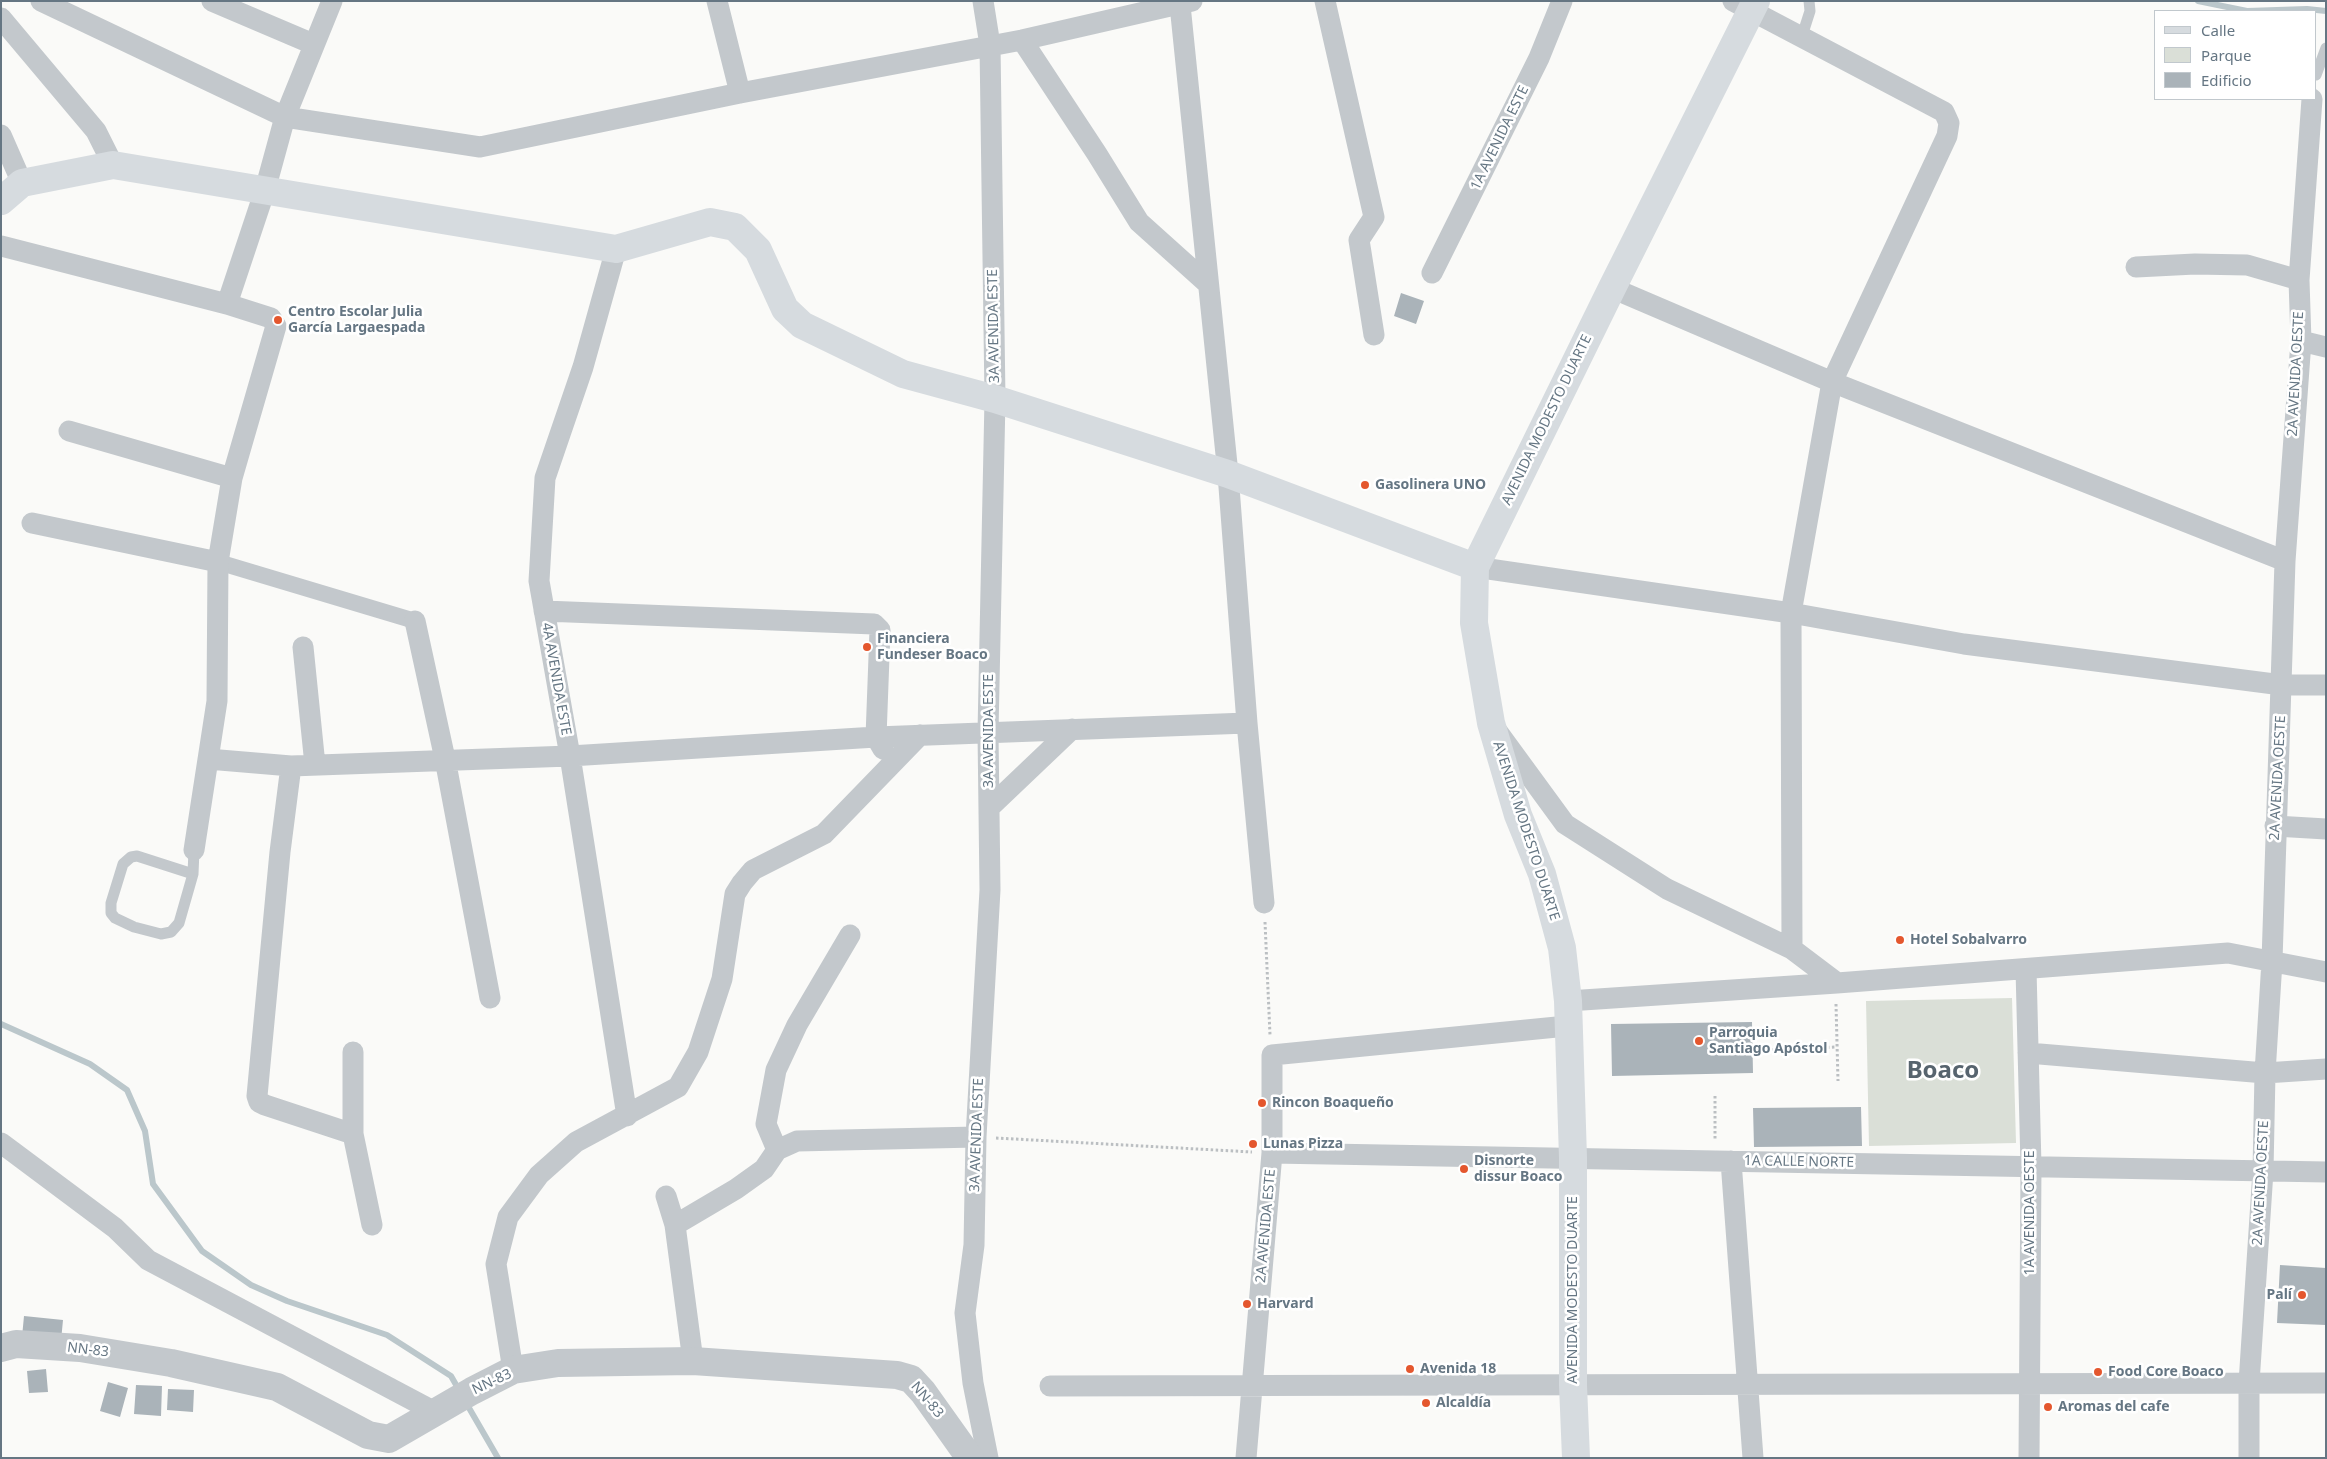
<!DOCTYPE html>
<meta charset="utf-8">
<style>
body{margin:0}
#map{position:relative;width:2327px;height:1459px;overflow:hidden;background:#fafaf8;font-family:"Noto Sans",sans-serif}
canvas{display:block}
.frame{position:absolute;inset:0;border:2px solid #657683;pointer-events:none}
.legend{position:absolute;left:2154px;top:10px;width:162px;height:90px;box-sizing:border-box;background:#fff;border:1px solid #c1c8cd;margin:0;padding:6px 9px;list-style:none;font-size:15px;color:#657683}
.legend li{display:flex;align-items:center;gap:10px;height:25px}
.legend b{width:25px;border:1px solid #c1c8cd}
</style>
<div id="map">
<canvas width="2327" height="1459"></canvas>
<div class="frame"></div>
<ul class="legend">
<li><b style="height:6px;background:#d6dbdf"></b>Calle</li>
<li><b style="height:14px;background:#dadfd7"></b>Parque</li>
<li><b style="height:14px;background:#aab3b9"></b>Edificio</li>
</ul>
</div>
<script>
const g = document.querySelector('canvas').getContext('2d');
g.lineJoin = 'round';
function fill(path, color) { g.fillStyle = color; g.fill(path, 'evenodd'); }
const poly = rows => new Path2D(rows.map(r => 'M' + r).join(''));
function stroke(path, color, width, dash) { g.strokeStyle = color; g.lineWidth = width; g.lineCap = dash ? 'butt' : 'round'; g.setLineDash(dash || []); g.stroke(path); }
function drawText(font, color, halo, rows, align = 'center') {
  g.font = font + ' "Noto Sans",sans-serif'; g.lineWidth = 5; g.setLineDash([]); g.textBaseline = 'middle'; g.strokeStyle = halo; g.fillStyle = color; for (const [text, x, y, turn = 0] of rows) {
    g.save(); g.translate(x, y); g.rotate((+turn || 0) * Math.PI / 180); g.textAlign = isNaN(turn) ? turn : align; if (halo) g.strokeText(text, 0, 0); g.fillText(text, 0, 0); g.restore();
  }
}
fill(poly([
 [2012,998,2016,1143,1869,1146,1866,1001]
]), '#dadfd7');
stroke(poly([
 [2198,1,2247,11,2307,9,2326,11],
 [1,1024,90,1064,127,1090,145,1131,153,1184,202,1251,251,1285,287,1301,387,1335,451,1376,459,1390],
 [465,1401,498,1458]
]), '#bbc7cb', 6);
fill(poly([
 [1401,293,1424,301,1416,324,1394,316],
 [1752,1022,1753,1073,1612,1076,1611,1024],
 [1861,1107,1862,1146,1754,1147,1753,1108],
 [2280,1265,2326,1268,2326,1325,2277,1323],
 [24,1316,63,1320,61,1341,22,1337],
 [46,1369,48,1392,29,1393,27,1371],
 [108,1382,128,1388,120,1417,100,1411],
 [136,1385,162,1386,161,1416,134,1414],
 [168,1389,194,1390,193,1412,167,1410]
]), '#aab3b9');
stroke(poly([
 [1265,922,1270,1035],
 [1836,1004,1838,1081],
 [1752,1051,1836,1047],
 [1715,1096,1715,1140],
 [996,1138,1252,1152]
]), '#bbbfc2', 3, [2.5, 2.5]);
stroke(poly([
 [1802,36,1810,11,1809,1],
 [2316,75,2326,48],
 [193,874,137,856,131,857,123,864,111,903,111,913,115,918,134,927,161,934,171,932,179,923,193,874,194,850]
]), '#c3c8cc', 11);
stroke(poly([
 [218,562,415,621]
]), '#c3c8cc', 16);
stroke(poly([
 [41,1,285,117,480,147,740,93,1022,40,1192,1],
 [212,1,313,44],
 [717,1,740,93],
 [983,1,990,45,995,399,988,732,990,890,976,1137,974,1245,965,1313,973,1383,988,1458],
 [1325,1,1374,217,1359,240,1374,335],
 [1733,1,1944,112,1949,123,1947,136,1832,382,1791,613,1792,949],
 [1180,5,1228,474,1247,723,1264,903],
 [1,18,96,131,113,165],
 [1022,40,1097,154,1139,222,1208,284],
 [1,135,22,183],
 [1,246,227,304,271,318,276,326,232,478,218,562,217,701,194,850],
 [616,249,583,367,545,478,539,581,570,756,627,1116],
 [2136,267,2195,264,2247,265,2299,280],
 [1432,273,1539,58,1562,1],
 [1612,288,1832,382,2285,561],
 [227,304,265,190,285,117,332,1],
 [2301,341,2326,347],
 [69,431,232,478],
 [32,523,218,562],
 [1475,567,1791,613,1964,644,2282,685,2326,685],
 [544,611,874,624,880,630,876,737,883,749],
 [415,621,445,759,490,998],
 [303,647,315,765],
 [1497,731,1565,824,1667,889,1792,949,1837,983],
 [208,759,291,766,570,756,876,737,1247,723],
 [291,766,280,852,257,1096,259,1102,265,1105,353,1134],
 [989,808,1072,729],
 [2275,826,2326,829],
 [2026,969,2031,1166,2029,1458],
 [1568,1001,1837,983,2228,953,2326,972],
 [353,1052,353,1134,372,1225],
 [2028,1053,2265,1073,2326,1069],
 [1,1143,115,1228,148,1260,435,1412],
 [777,1150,766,1124,776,1070,797,1025,850,935],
 [1272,1153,2326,1172],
 [1731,1161,1753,1458],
 [666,1196,675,1225,693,1361],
 [675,1225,736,1189,764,1169,777,1150,797,1141,976,1137],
 [513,1370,496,1264,508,1217,539,1175,576,1142,678,1087,698,1052,722,979,735,894,742,883,753,870,824,834,920,735],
 [1050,1386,2326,1383],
 [1246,1458,1272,1153,1272,1055,1567,1026],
 [2249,1458,2249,1383,2263,1171,2265,1073,2272,961,2285,561,2301,341,2299,280,2312,99]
]), '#c3c8cc', 21);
stroke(poly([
 [1,1348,16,1344,80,1348,171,1363,277,1387,368,1435,389,1439,472,1391,513,1370,558,1363,693,1361,897,1375,911,1379,923,1392,970,1458]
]), '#c3c8cc', 28);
stroke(poly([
 [1,201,22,183,113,165,616,249,710,222,735,227,758,250,785,309,802,325,903,374,995,399,1228,474,1475,567],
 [1576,1458,1573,1385,1573,1158,1568,1001,1562,948,1542,874,1518,815,1491,723,1474,623,1475,567,1612,288,1756,1]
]), '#d6dbdf', 28);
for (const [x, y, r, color] of [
 [278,320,5,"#e4572e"],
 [1365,485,5,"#e4572e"],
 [867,647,5,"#e4572e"],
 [1900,940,5,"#e4572e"],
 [1699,1041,5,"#e4572e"],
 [1262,1103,5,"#e4572e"],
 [1253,1144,5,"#e4572e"],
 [1464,1169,5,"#e4572e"],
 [2302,1295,5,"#e4572e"],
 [1247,1304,5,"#e4572e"],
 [1410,1369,5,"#e4572e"],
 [2098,1372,5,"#e4572e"],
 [1426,1403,5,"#e4572e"],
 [2048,1407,5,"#e4572e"]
]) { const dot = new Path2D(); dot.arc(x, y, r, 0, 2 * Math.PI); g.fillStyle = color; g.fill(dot); stroke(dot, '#fff', 2); }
drawText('14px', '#657683', '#fff', [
 ["1A AVENIDA ESTE",1500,138,-64],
 ["3A AVENIDA ESTE",994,326,-91],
 ["2A AVENIDA OESTE",2296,374,-87],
 ["AVENIDA MODESTO DUARTE",1547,420,-64],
 ["4A AVENIDA ESTE",556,679,80],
 ["3A AVENIDA ESTE",989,731,-90],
 ["2A AVENIDA OESTE",2278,778,-87],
 ["AVENIDA MODESTO DUARTE",1526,831,72],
 ["3A AVENIDA ESTE",977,1135,-88],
 ["1A CALLE NORTE",1799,1162,1],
 ["2A AVENIDA OESTE",2261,1183,-87],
 ["1A AVENIDA OESTE",2030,1213,-90],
 ["2A AVENIDA ESTE",1266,1226,-85],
 ["AVENIDA MODESTO DUARTE",1573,1290,-90],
 ["NN-83",88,1350,7],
 ["NN-83",492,1382,-25],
 ["NN-83",927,1400,50]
]);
drawText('bold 14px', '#657683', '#fff', [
 ["Centro Escolar Julia",288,312],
 ["García Largaespada",288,328],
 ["Gasolinera UNO",1375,485],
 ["Financiera",877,639],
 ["Fundeser Boaco",877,655],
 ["Hotel Sobalvarro",1910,940],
 ["Parroquia",1709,1033],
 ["Santiago Apóstol",1709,1049],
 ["Rincon Boaqueño",1272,1103],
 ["Lunas Pizza",1263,1144],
 ["Disnorte",1474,1161],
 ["dissur Boaco",1474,1177],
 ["Palí",2292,1295,"right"],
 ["Harvard",1257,1304],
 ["Avenida 18",1420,1369],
 ["Food Core Boaco",2108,1372],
 ["Alcaldía",1436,1403],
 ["Aromas del cafe",2058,1407]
], 'left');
drawText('bold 24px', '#57646e', '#fff', [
 ["Boaco",1943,1071]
]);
</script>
